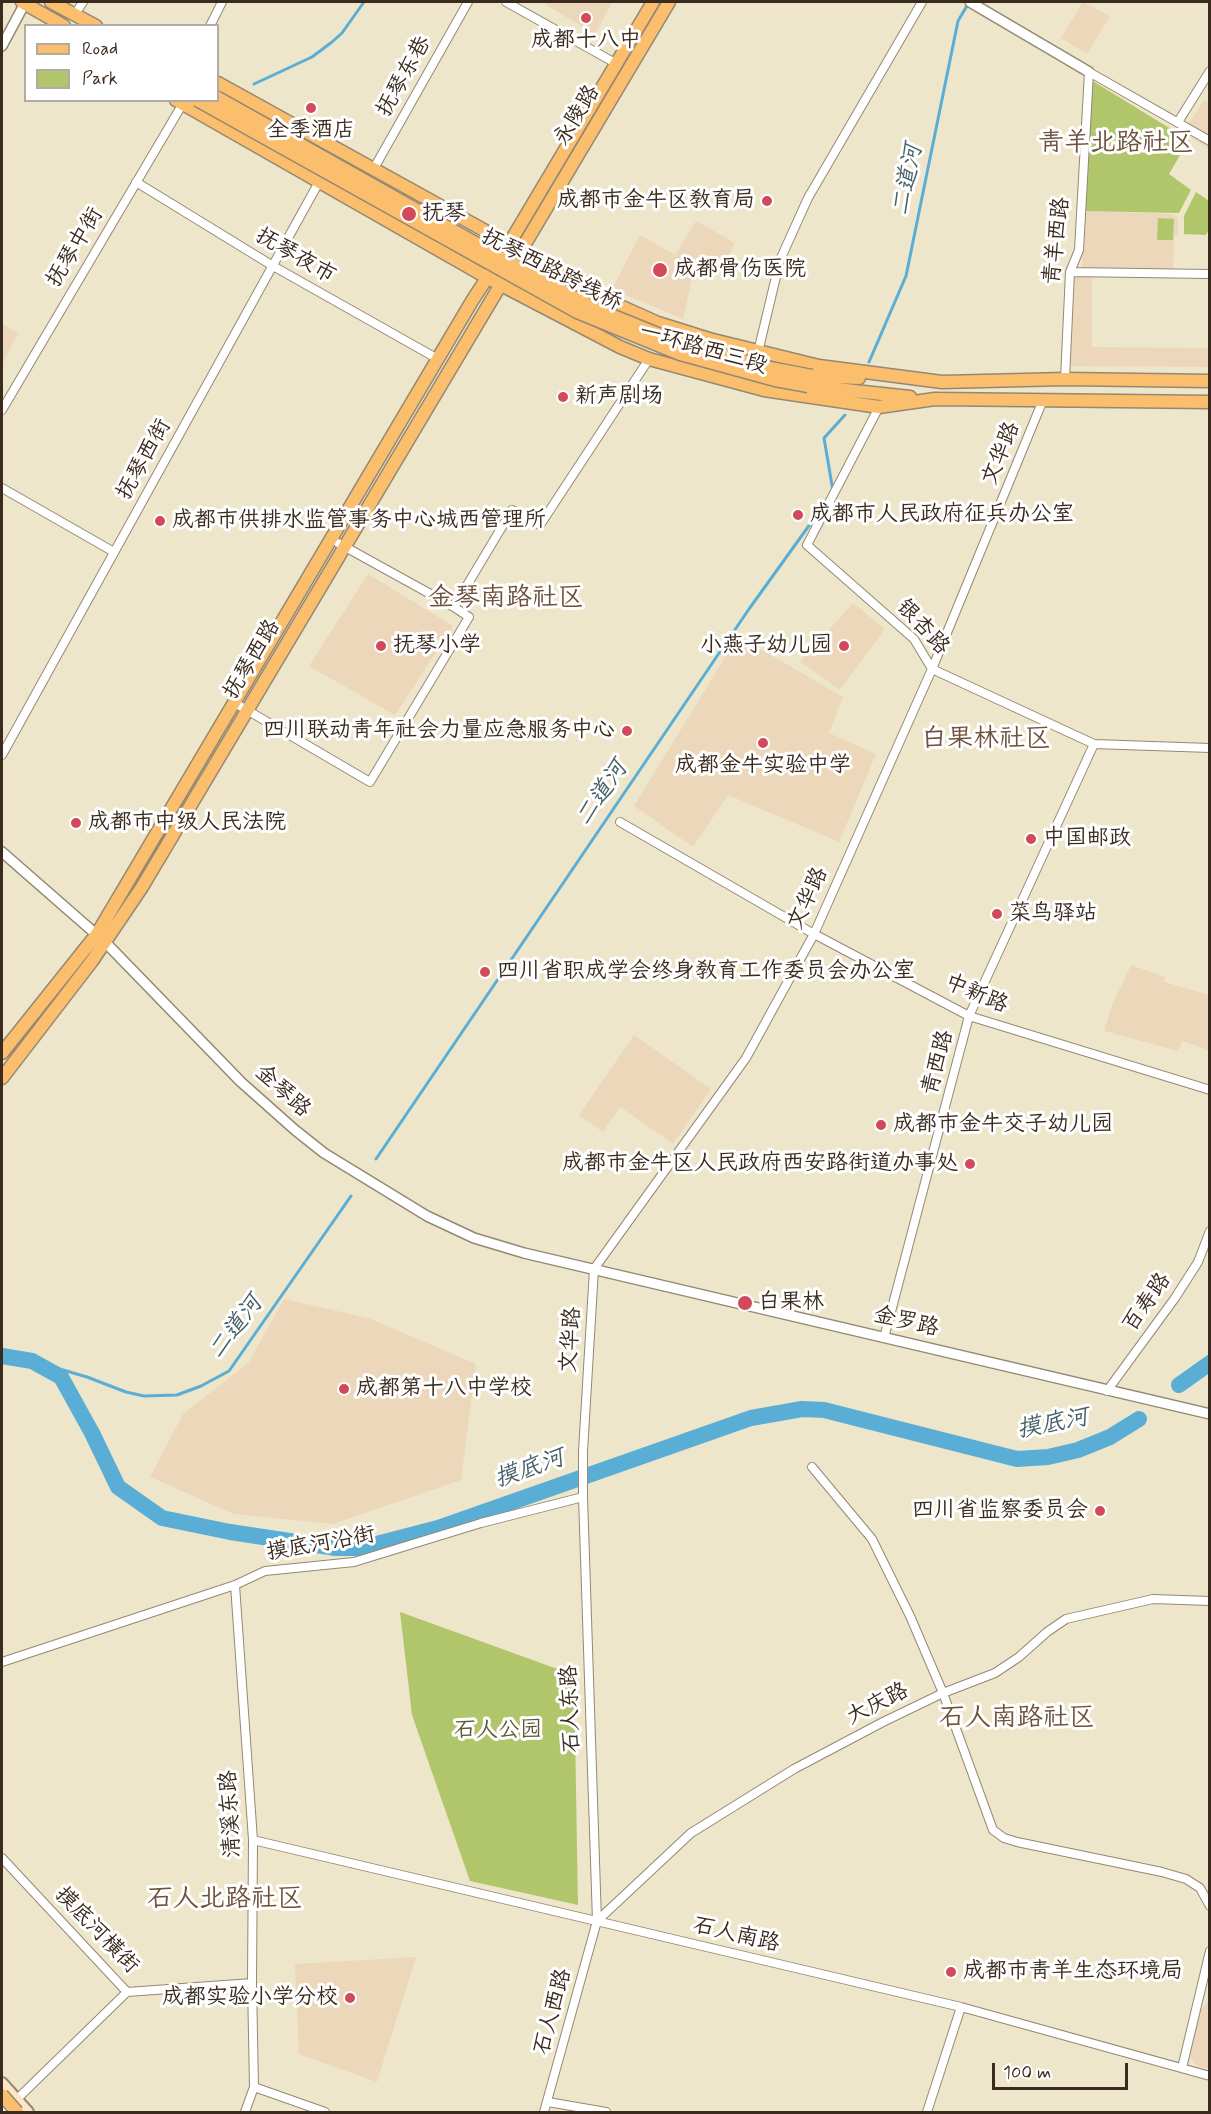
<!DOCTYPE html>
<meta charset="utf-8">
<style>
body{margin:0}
#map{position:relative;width:1211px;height:2114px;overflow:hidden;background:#eee6ca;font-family:Mynerve,sans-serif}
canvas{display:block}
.frame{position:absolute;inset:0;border:3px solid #3b2a1e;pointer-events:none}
.legend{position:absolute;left:24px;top:24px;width:195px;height:78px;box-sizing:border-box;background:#fff;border:2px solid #b1aaa5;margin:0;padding:8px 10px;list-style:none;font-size:18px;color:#3b2a1e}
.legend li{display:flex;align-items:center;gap:12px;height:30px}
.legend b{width:30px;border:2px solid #b1aaa5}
.scale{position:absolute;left:992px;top:2063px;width:136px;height:27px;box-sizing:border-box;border:3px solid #3b2a1e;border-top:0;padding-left:8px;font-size:18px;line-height:21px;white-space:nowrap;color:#3b2a1e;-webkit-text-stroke:4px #fff;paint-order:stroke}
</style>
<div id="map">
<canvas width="1211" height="2114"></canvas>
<div class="frame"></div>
<ul class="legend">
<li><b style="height:8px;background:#fabe6d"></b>Road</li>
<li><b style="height:16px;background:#b1c66a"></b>Park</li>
</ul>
<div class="scale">100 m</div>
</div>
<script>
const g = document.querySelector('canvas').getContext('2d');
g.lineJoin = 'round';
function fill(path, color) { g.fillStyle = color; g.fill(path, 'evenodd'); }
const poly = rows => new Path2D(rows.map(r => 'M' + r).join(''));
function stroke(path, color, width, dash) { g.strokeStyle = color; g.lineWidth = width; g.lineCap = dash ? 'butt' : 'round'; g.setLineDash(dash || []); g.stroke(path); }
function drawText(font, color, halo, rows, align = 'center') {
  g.font = font + ' Mynerve,"LXGW WenKai TC",sans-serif'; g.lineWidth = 6; g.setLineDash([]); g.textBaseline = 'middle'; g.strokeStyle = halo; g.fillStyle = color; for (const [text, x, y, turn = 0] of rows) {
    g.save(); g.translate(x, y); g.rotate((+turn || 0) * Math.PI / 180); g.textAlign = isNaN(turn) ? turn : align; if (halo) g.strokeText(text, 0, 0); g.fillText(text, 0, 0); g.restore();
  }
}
fill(poly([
 [542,2,612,2,595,35],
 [1083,2,1110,16,1087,54,1061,38],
 [1204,100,1209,103,1209,149,1183,133],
 [1083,211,1173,214,1178,218,1178,236,1174,236,1173,270,1082,268],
 [696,221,735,243,726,261,706,255,692,279,683,319,612,289,640,235,675,255],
 [1071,275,1092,276,1092,347,1209,348,1209,367,1068,366],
 [2,324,18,333,2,364],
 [368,574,453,626,395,715,309,666],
 [853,603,885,629,840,690,800,662],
 [738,636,843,697,829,733,876,754,839,842,728,795,693,847,634,806],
 [1131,965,1165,977,1164,982,1209,995,1209,1050,1182,1041,1178,1051,1104,1031,1113,1003],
 [634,1035,711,1089,673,1144,620,1107,603,1132,579,1115],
 [284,1299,368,1318,476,1364,461,1480,333,1524,234,1514,150,1477,183,1414,249,1362],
 [416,1957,377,2082,299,2054,295,1964],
 [1208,2002,1209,2003,1209,2069,1195,2065,1190,2056,1200,2010]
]), '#edd7bb');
fill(poly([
 [1091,80,1189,140,1169,174,1191,190,1179,213,1083,211],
 [1196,192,1209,201,1209,229,1206,235,1184,234,1184,216],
 [1158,218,1174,219,1173,240,1157,240],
 [400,1612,574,1675,578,1905,470,1881,412,1715]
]), '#b1c66a');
stroke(poly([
 [254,84,312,57,332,42,342,33,364,2],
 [869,362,906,276,958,21,968,4],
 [833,491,824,438,845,415],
 [376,1159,749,609,826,502],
 [32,1361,87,1377,126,1392,144,1396,177,1395,201,1386,229,1371,351,1196]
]), '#5aaed6', 3);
stroke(poly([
 [2,1356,32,1361,61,1377,92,1433,118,1487,162,1518,230,1532,336,1548,361,1548,438,1528,751,1418,802,1409,824,1410,1017,1459,1048,1457,1078,1450,1110,1437,1139,1419],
 [1179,1385,1210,1363]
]), '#5aaed6', 16);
const minor = poly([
 [506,2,617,64],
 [75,14,83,2],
 [210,26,222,2],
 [1178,122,1210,71],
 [373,170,468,2],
 [136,182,273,266,438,359],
 [1070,272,1210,274],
 [758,352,780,260,808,198,922,2],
 [1065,379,1070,272,1079,250,1089,72,1210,141],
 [879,407,807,545,914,639,932,669,1094,744,1210,748],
 [2,410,182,105],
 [2,488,114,552],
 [454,607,512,510,540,525,649,359],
 [240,706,370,782,469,617,454,607,338,543],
 [2,755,319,182],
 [620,822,814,934,969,1016,1210,1090],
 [884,1338,969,1016,1094,744],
 [1107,1391,1175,1298,1198,1262,1210,1231],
 [812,1467,872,1539,910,1616,943,1693,993,1830,1004,1838,1017,1842,1162,1872,1186,1879,1200,1888,1210,1906],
 [235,1585,253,1840,252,1983,254,2087,245,2112],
 [2,1662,235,1585,265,1571,354,1562,481,1523,583,1497],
 [253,1840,961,2007,1210,2076],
 [2,1858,127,1992,252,1983],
 [597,1921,691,1833,794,1769,883,1722,943,1693,995,1673,1019,1657,1047,1632,1066,1619,1153,1599,1210,1601],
 [1182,2068,1210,1951],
 [254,2087,325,2112],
 [548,2102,606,2112],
 [2,2110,16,2100,127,1992],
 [544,2112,597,1921,583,1497,583,1451,594,1269,746,1058,814,934,932,669,1043,400],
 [927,2112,961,2007]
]);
const tertiary = poly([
 [970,2,1089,72],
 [2,46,25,3],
 [2,852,105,942,241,1082,295,1130,324,1153,427,1216,474,1238,524,1253,1210,1414]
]);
const secondary = poly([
 [2,2083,28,2112]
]);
const primary = poly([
 [22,2,64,26],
 [51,2,96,26],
 [218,83,509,244,591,293,658,323,709,339,819,366,942,382,1065,379,1210,381],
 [176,100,488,278,620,347,649,359,764,390,879,407,935,399,1210,402],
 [812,376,859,378],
 [808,386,910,397],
 [2,1053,97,934,472,301,509,244,653,2],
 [2,1078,92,961,142,887,669,2]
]);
stroke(minor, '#948874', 10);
stroke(tertiary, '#948874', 12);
stroke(secondary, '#948874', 14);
stroke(primary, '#948874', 15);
stroke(minor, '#fff', 8);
stroke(tertiary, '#fff', 9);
stroke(secondary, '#fde5c5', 10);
stroke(primary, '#fabe6d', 12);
const primaryBridge = poly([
 [218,98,525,271,596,309,663,336,729,357,765,367,812,376],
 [197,100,577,312,680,354,775,380,808,386]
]);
const trunkBridge = poly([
 [2,2095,17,2112]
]);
stroke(primaryBridge, '#948874', 15, []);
stroke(trunkBridge, '#948874', 15, []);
stroke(primaryBridge, '#fabe6d', 12);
stroke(trunkBridge, '#fabe6d', 12);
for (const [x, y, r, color] of [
 [586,18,6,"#d1495b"],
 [311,108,6,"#d1495b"],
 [767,201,6,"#d1495b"],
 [409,214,8,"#d1495b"],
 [660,270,8,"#d1495b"],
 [563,397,6,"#d1495b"],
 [798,515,6,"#d1495b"],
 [160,521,6,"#d1495b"],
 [381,646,6,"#d1495b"],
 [844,646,6,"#d1495b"],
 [627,731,6,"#d1495b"],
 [763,743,6,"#d1495b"],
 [76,823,6,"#d1495b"],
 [1031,839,6,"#d1495b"],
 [997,914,6,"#d1495b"],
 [485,972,6,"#d1495b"],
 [881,1125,6,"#d1495b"],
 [970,1164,6,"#d1495b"],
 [745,1303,8,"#d1495b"],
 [344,1389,6,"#d1495b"],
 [1100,1511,6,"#d1495b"],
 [951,1972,6,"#d1495b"],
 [350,1998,6,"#d1495b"]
]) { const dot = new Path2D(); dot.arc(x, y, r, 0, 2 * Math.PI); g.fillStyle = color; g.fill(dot); stroke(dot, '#fff', 2); }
drawText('22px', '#3b2a1e', '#fff', [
 ["成都十八中",586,41,"center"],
 ["全季酒店",311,131,"center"],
 ["成都市金牛区教育局",755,201,"right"],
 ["抚琴",422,214],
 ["成都骨伤医院",674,270],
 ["新声剧场",575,397],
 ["成都市人民政府征兵办公室",810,515],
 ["成都市供排水监管事务中心城西管理所",172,521],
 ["抚琴小学",393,646],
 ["小燕子幼儿园",832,646,"right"],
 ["四川联动青年社会力量应急服务中心",615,731,"right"],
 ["成都金牛实验中学",763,766,"center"],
 ["成都市中级人民法院",88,823],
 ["中国邮政",1043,839],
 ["菜鸟驿站",1009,914],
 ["四川省职成学会终身教育工作委员会办公室",497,972],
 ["成都市金牛交子幼儿园",893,1125],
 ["成都市金牛区人民政府西安路街道办事处",958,1164,"right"],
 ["白果林",758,1303],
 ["成都第十八中学校",356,1389],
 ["四川省监察委员会",1088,1511,"right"],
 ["成都市青羊生态环境局",963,1972],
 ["成都实验小学分校",338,1998,"right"]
], 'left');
drawText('22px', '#3b2a1e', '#fff', [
 ["抚琴东巷",405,77,-61],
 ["永陵路",578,116,-59],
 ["青羊西路",1058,241,-83],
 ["抚琴中街",76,248,-59],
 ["抚琴夜市",295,257,30],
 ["抚琴西路跨线桥",551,271,27],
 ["一环路西三段",703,350,16],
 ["文华路",1002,454,-68],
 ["抚琴西街",145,460,-61],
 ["银杏路",922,628,47],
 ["抚琴西路",253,660,-59],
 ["文华路",809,899,-65],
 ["中新路",976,995,23],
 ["青西路",939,1063,-75],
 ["金琴路",282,1092,42],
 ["百寿路",1148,1303,-55],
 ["金罗路",906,1323,13],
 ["文华路",572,1340,-86],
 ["摸底河沿街",321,1545,-10],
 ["大庆路",878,1705,-27],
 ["石人东路",572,1709,-92],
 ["清溪东路",232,1814,-93],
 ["摸底河横街",96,1931,46],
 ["石人南路",736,1936,13],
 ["石人西路",554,2012,-75]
]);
drawText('22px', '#5e5935', '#fff', [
 ["石人公园",498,1731]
]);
drawText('italic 24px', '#475f68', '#fff', [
 ["二道河",909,180,-79],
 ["二道河",603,794,-56],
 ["二道河",237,1328,-53],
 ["摸底河",1053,1425,-11],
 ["摸底河",530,1470,-19]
]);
drawText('26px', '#6f513d', '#fff', [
 ["青羊北路社区",1116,145],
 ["金琴南路社区",506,600],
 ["白果林社区",986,741],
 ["石人南路社区",1017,1720],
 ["石人北路社区",225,1901]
]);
</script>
